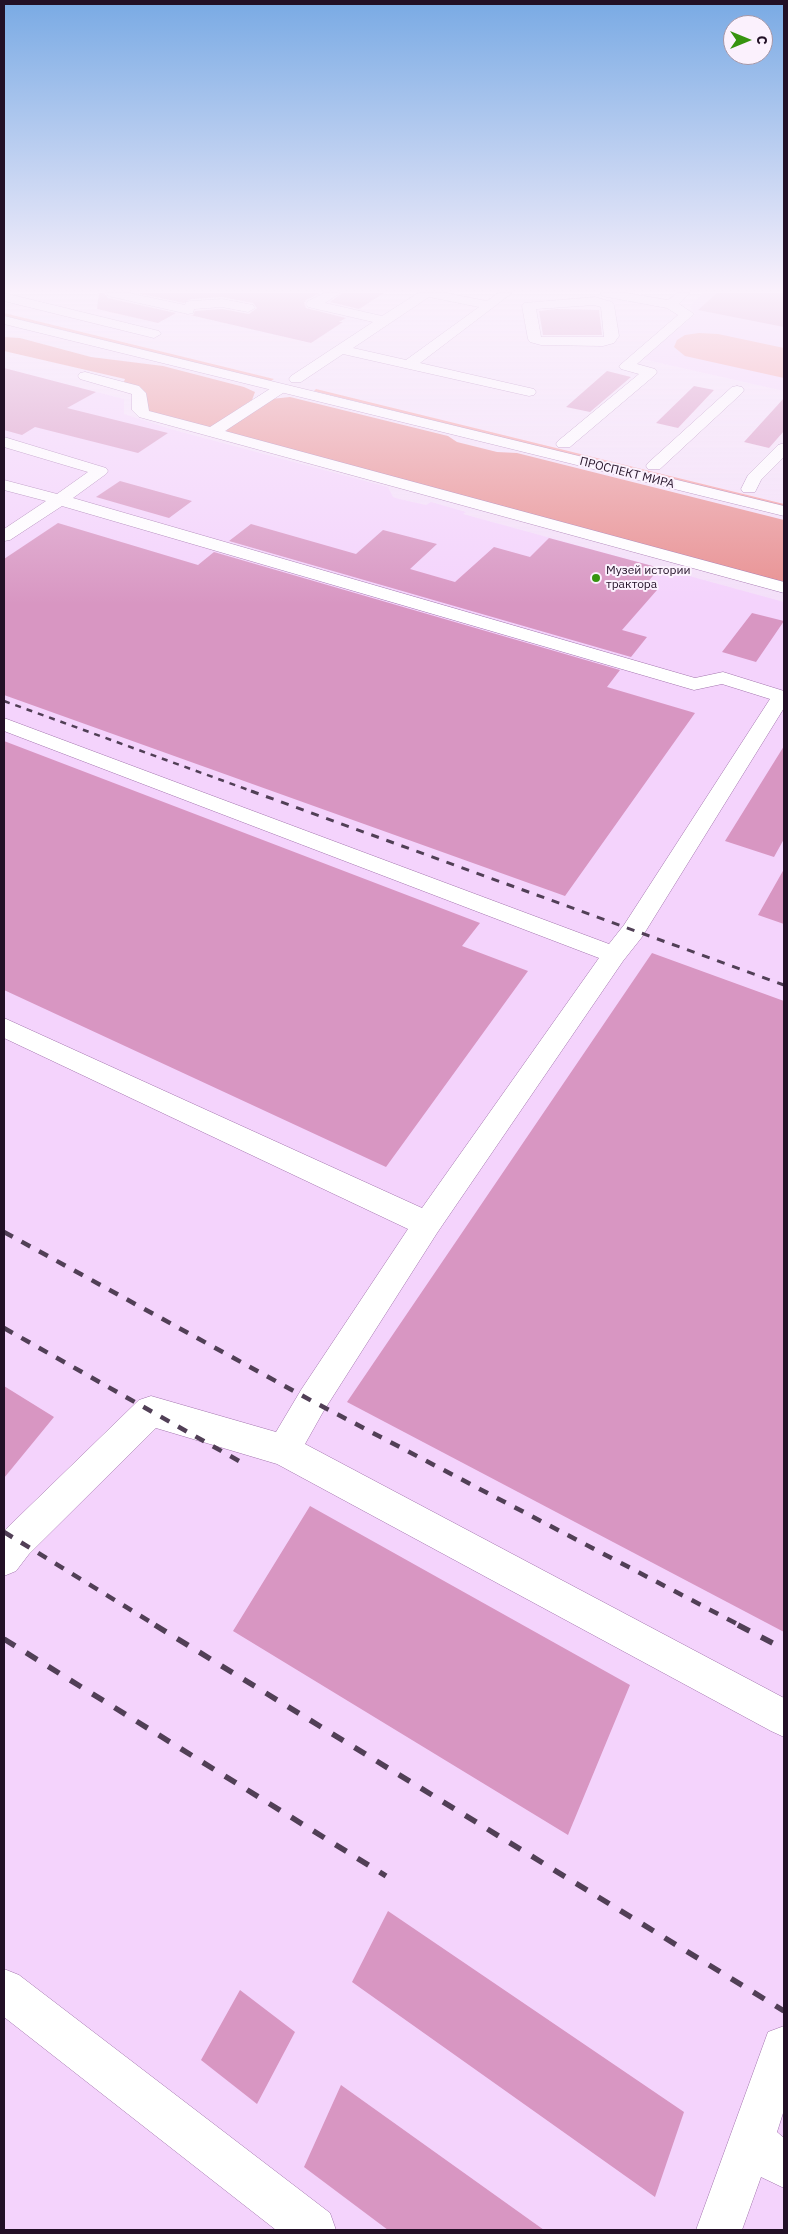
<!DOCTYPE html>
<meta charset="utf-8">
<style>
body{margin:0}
#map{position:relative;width:788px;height:2234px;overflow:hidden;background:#f4e0f9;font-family:"IBM Plex Sans",sans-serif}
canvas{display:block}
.frame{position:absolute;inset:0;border:5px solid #221026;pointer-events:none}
.north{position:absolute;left:723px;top:15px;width:50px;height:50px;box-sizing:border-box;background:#fbf1fd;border:1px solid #a497a7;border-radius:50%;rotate:90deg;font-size:14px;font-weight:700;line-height:20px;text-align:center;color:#221026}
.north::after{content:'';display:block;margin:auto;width:18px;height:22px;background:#369410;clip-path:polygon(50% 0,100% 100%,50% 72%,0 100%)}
</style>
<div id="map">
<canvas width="788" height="2234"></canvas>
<div class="frame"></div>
<div class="north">С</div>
</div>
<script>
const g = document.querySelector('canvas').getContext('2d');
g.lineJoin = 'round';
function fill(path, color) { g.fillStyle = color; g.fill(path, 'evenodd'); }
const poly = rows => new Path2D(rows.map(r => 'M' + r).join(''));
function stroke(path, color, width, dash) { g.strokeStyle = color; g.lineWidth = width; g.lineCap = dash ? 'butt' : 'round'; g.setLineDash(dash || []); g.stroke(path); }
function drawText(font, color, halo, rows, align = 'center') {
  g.font = font + ' "IBM Plex Sans",sans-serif'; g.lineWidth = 4; g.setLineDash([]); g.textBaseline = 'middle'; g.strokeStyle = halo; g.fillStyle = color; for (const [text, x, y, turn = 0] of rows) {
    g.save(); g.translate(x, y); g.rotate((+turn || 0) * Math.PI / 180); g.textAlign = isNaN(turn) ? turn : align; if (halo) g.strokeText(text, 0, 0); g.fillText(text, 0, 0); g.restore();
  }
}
fill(poly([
 [703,293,784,293,784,391,642,359,695,314,690,306],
 [4,368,124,399,124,414,174,430,388,487,393,497,399,499,426,505,431,502,466,512,463,514,784,602,784,2230,4,2230]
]), '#f4d3fc');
fill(poly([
 [4,313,274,379,271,381,4,316],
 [699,333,718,334,784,348,784,378,685,356,674,347,677,340,685,335],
 [316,389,784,504,784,507,314,391]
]), '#f69d9e');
fill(poly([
 [4,337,20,338,91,357,163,366,244,387,255,392,252,400,212,427,200,428,144,412,141,389,123,384,125,379,4,351],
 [290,397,448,436,457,442,497,452,517,453,784,520,784,583,226,438,227,425,271,399]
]), '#e88f90');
fill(poly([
 [99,293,104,293,108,298,176,313,158,323,97,309],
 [136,293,320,293,306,300,304,303,306,308,346,318,339,322,343,322,311,343,190,315,193,315,195,311,222,309,249,314,257,308,253,303,222,297,191,299,184,303],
 [342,293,384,293,359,309,330,302],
 [717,293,784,293,784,327,698,310],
 [556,309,599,310,602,335,543,335,539,311],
 [4,368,96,392,67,408,168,433,138,453,35,427,22,435,4,430],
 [607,371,631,377,590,412,566,407],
 [694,386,714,390,678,428,656,423],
 [784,398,784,431,769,448,744,442],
 [120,481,192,501,169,518,96,497],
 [58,523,198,565,214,552,620,670,607,687,695,713,565,896,4,695,4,559],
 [251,524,356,554,383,530,437,544,410,569,455,582,494,547,530,557,549,538,660,568,643,587,657,590,622,630,647,637,631,657,229,541],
 [752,613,784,621,756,662,722,652],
 [4,741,480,923,462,946,528,971,386,1167,4,990],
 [784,746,784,839,774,857,725,841],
 [784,869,784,924,758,915],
 [652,953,784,1001,784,1632,347,1402],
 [4,1386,54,1417,4,1478],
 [310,1506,630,1685,568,1835,233,1631],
 [388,1911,684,2112,655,2197,352,1982],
 [240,1990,295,2032,257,2104,201,2060],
 [341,2085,544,2230,388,2230,304,2167]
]), '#d896c2');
const minor = poly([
 [4,293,159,331,161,334,154,338,4,301,4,293],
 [106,293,129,293,185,305,186,302,191,301,222,299,253,305,255,308,248,312,222,307,194,309,193,313,188,314,108,296,106,293],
 [324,293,340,293,325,303,382,316,418,293,446,293,487,301,498,293,512,293,420,363,534,389,536,392,534,395,529,396,343,354,301,382,291,382,289,379,291,376,373,322,308,307,306,304,308,301,324,293],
 [429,297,479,307,406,360,353,348,429,297],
 [601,293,626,293,668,300,677,293,690,293,679,304,694,314,637,364,655,369,657,372,655,375,570,447,558,447,556,444,558,441,639,374,621,369,619,366,678,315,667,308,607,297,602,296,601,293],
 [595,297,612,302,614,305,619,336,614,343,603,346,541,345,530,342,528,339,522,306,524,303,595,297],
 [594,305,601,307,604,337,541,337,536,309,594,305],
 [85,372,139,386,146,393,149,411,210,427,276,385,286,385,288,388,286,391,225,431,784,582,784,593,139,417,132,410,132,394,80,379,78,376,80,373,85,372],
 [737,386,742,387,744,390,742,393,660,469,648,469,646,466,648,463,732,387,737,386],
 [4,437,106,468,108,471,106,474,73,498,695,678,723,672,784,691,784,708,642,937,623,961,437,1233,323,1412,305,1444,784,1698,784,1737,771,1731,277,1464,156,1428,29,1554,16,1571,4,1576,4,1531,139,1400,151,1396,276,1432,301,1390,408,1229,4,1038,4,1018,422,1208,599,958,4,731,4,718,609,944,624,925,770,699,722,684,694,690,687,688,62,506,10,540,4,541,4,529,46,501,4,490,4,480,57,494,88,472,4,447,4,437],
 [784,443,784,457,761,480,755,492,743,492,741,489,748,475,778,445,784,443],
 [4,1969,19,1975,330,2213,336,2230,276,2230,4,2017,4,1969],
 [784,2026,784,2110,777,2132,784,2138,784,2188,761,2177,742,2230,696,2230,768,2032,784,2026]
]);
const major = poly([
 [4,316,784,506,784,516,4,324,4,316]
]);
stroke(minor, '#a375ae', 1);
stroke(major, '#a375ae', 1);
fill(minor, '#fff');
fill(major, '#fff');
stroke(poly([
 [4,701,254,792]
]), '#513f56', 2.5, [6, 6]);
stroke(poly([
 [251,791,784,985]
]), '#513f56', 3, [8, 8]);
stroke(poly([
 [4,1232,312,1401,741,1626],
 [4,1328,239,1461],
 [4,1532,157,1626]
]), '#513f56', 4.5, [10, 10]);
stroke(poly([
 [155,1625,784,2011],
 [738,1625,784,1649],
 [4,1639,386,1876]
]), '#513f56', 5.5, [13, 13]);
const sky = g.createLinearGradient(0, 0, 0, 605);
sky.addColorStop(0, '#79aae4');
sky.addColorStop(0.48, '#faf1fc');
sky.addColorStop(1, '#faf1fc00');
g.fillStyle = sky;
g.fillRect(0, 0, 788, 605);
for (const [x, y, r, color] of [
 [596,578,5,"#369410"]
]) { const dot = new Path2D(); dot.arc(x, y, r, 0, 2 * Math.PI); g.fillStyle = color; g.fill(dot); stroke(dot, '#fbf1fd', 2); }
drawText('12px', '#221026', '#fbf1fd', [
 ["ПРОСПЕКТ МИРА",627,473,14]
]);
drawText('12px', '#221026', '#fbf1fd', [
 ["Музей истории",606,571],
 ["трактора",606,585]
], 'left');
</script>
